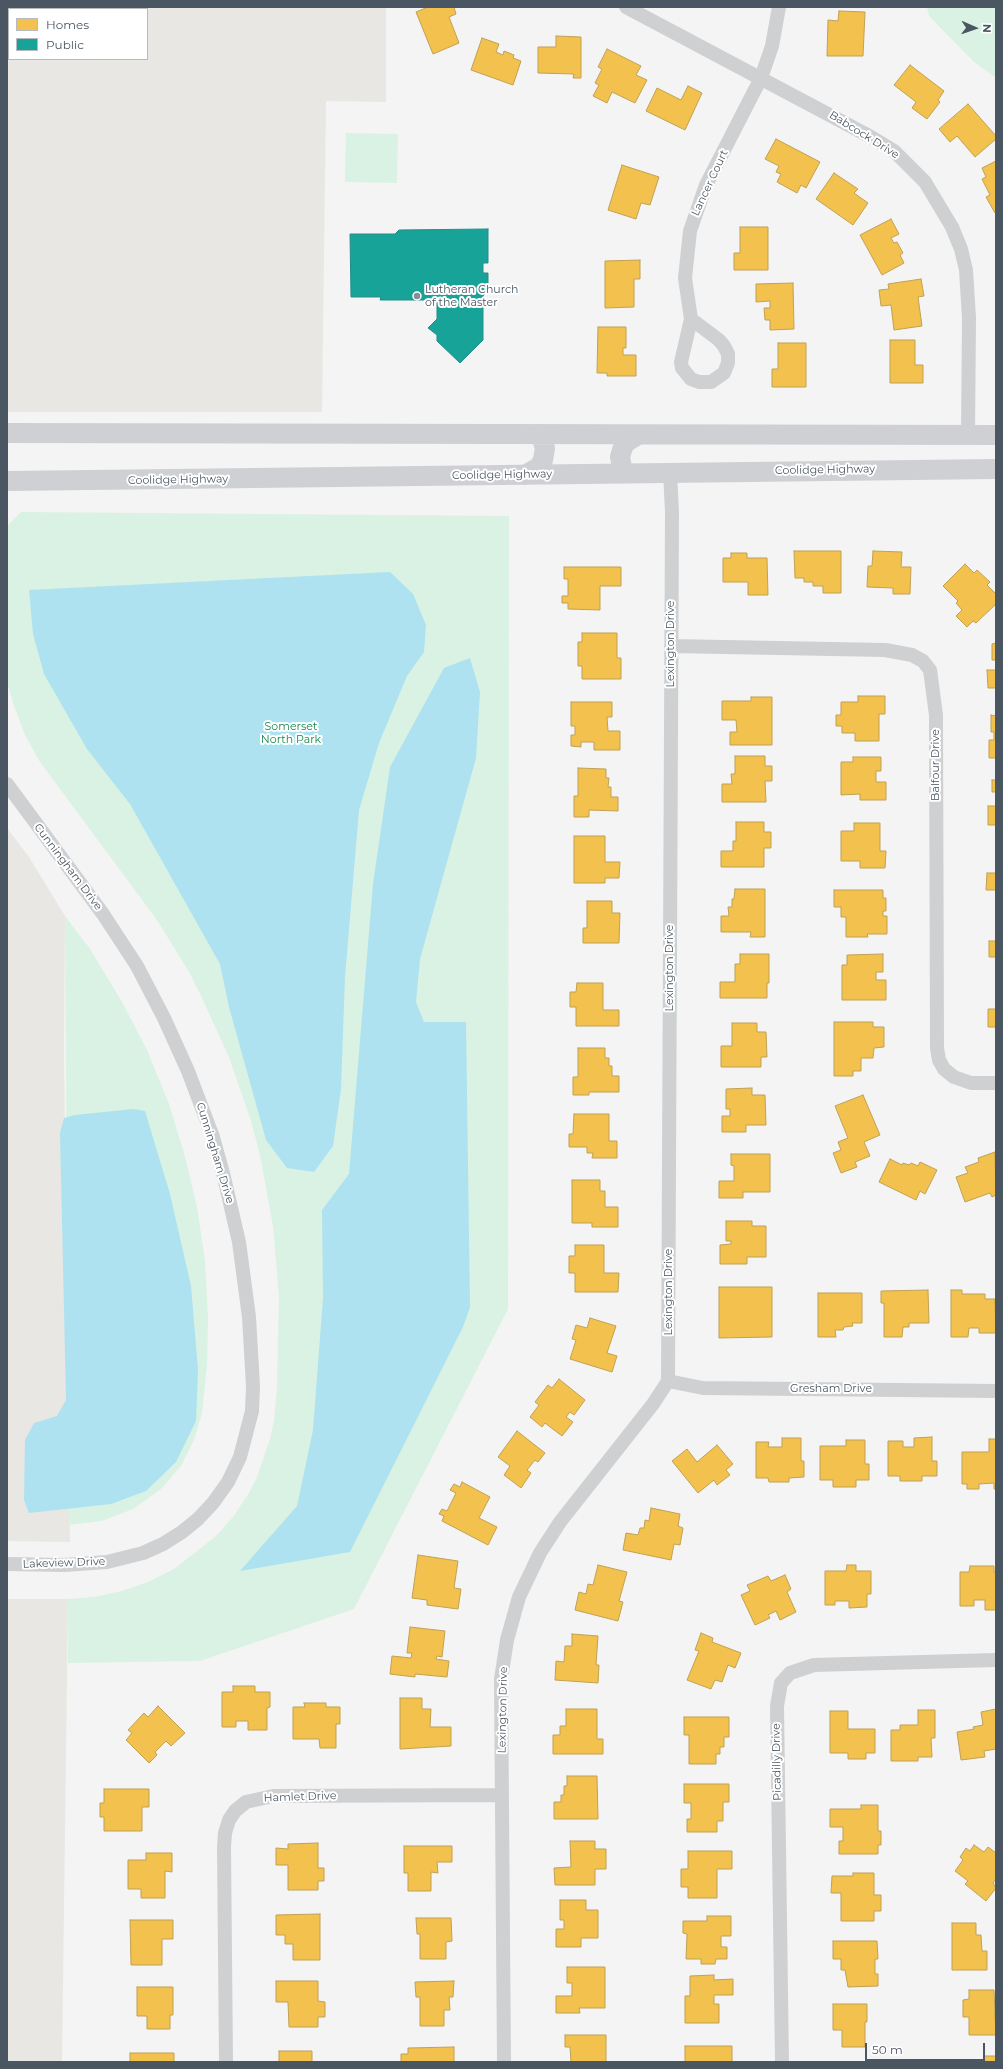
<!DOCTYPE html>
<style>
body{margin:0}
#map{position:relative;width:1003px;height:2069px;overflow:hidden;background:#f4f4f4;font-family:Montserrat,sans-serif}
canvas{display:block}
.frame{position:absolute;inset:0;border:8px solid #4a5661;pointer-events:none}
.legend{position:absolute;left:8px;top:8px;width:140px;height:52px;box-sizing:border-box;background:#fff;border:1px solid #b7bbc0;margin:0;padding:5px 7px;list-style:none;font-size:12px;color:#4a5661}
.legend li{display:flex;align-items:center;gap:8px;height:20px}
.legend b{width:20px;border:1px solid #b7bbc0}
.north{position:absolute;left:955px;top:8px;width:40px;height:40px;-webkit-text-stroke:3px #fff;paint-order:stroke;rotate:92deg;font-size:11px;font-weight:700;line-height:16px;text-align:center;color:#4a5661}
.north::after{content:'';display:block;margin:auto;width:14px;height:18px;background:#4a5661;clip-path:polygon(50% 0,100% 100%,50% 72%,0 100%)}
.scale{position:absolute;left:865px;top:2043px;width:120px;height:18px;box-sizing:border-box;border:2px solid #4a5661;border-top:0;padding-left:5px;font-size:12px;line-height:14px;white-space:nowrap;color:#4a5661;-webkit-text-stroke:3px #fff;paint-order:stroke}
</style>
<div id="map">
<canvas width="1003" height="2069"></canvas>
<div class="frame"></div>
<ul class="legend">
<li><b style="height:11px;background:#f2c14e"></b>Homes</li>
<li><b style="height:11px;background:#17a398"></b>Public</li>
</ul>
<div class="north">N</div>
<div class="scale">50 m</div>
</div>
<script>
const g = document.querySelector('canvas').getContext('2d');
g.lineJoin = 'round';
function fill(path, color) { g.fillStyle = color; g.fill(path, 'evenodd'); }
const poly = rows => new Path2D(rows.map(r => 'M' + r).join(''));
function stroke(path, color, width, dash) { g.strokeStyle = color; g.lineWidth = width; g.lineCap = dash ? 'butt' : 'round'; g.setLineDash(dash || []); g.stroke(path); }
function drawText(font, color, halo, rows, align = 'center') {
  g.font = font + ' Montserrat,sans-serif'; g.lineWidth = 4; g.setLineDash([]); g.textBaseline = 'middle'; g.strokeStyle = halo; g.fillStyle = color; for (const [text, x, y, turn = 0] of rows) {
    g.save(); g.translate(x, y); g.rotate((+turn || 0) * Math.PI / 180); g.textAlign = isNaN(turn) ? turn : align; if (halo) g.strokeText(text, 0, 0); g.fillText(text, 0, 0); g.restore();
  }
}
fill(poly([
 [7,7,386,7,386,102,326,101,322,412,7,412],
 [9,9,147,9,147,59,9,59],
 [7,828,29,857,65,916,64,1054,70,1542,7,1541],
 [7,1599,68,1599,62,2062,7,2062]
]), '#e8e7e3');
fill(poly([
 [927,7,996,7,996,78,973,61,929,16],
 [346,133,398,134,397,183,345,182],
 [21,512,509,516,508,1309,354,1609,200,1661,68,1663,68,1599,94,1597,122,1591,148,1582,174,1569,216,1536,233,1517,249,1493,257,1477,270,1439,274,1421,277,1389,279,1296,273,1226,260,1155,251,1121,229,1057,202,998,189,972,157,920,40,762,25,735,14,706,7,682,7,526],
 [65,916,90,949,122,1002,147,1050,169,1104,184,1153,197,1207,205,1261,208,1318,207,1366,202,1413,194,1440,181,1466,161,1489,133,1509,102,1521,69,1525]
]), '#d9f2e3');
fill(poly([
 [390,572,413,594,426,625,424,652,407,676,379,743,359,810,345,977,341,1089,333,1146,314,1172,287,1168,266,1140,229,1007,220,964,130,804,87,749,44,674,33,634,29,590],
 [470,658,480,692,476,758,420,959,416,1002,424,1022,466,1022,470,1307,463,1327,350,1552,240,1571,297,1506,313,1430,323,1298,322,1210,349,1174,373,884,390,767,444,668],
 [133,1109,145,1111,170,1194,191,1286,198,1370,196,1421,176,1462,146,1491,111,1504,29,1513,24,1500,25,1440,34,1423,57,1416,66,1400,60,1133,64,1118,75,1115]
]), '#aee2f0');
const homes = poly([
 [428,7,454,7,456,14,449,17,459,43,433,54,416,12,428,7],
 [839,11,865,12,863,56,827,56,828,20,838,21,839,11],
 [556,36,581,37,581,78,573,78,574,74,538,73,538,47,556,47,556,36],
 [482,38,499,44,496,52,503,55,504,51,514,55,513,58,521,61,513,85,471,70,482,38],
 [607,49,641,66,636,75,647,80,635,103,612,92,607,103,593,96,599,85,595,83,602,69,598,67,607,49],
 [910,65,944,91,938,100,940,102,927,119,912,108,916,102,894,85,910,65],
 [688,86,702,93,685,130,646,111,657,88,681,100,688,86],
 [968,104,996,136,996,139,975,157,957,136,950,142,939,129,968,104],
 [776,139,820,162,806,188,801,185,797,193,777,182,781,174,776,172,779,166,765,159,776,139],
 [996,161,996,213,995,213,986,197,990,195,982,179,986,177,982,168,996,161],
 [622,165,659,177,650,205,641,203,636,219,608,210,622,165],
 [834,173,858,189,854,193,868,203,853,225,816,199,834,173],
 [891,219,899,234,891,238,894,243,897,242,903,253,900,255,904,263,882,275,860,235,891,219],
 [740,227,768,227,768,270,734,270,734,253,740,253,740,227],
 [640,260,640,279,634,279,634,307,605,308,605,261,640,260],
 [921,279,924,296,918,297,922,326,894,330,891,305,881,306,879,290,889,289,888,284,921,279],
 [793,283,794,329,770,330,770,320,765,320,764,308,770,308,770,301,756,302,756,284,793,283],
 [598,327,626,327,626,348,623,348,623,355,636,355,636,376,607,376,607,373,597,373,598,327],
 [890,340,915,340,915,365,923,365,923,383,890,383,890,340],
 [778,343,806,343,806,387,772,387,772,369,778,369,778,343],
 [794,551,841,551,841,593,823,593,823,586,813,586,813,582,804,582,804,578,795,578,794,551],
 [873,551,902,552,901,567,911,567,910,594,893,594,893,588,867,587,868,566,872,566,873,551],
 [731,553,747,553,747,558,767,558,768,595,748,595,748,582,723,582,723,558,731,558,731,553],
 [965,564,974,573,977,570,990,582,987,585,996,594,996,604,976,623,973,621,967,627,956,616,962,610,956,603,958,601,943,586,965,564],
 [564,567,621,567,621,586,600,586,600,610,568,609,568,603,562,603,562,596,568,596,568,579,564,579,564,567],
 [582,633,617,633,617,658,621,658,621,679,582,679,582,666,578,666,578,642,582,642,582,633],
 [996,643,996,660,992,660,992,644,996,643],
 [987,670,996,670,996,688,988,688,987,670],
 [858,696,885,696,885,714,879,714,879,741,855,741,855,733,842,733,842,726,836,726,836,715,841,715,841,702,858,702,858,696],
 [751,697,772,697,772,745,730,745,730,732,737,732,736,720,722,720,722,701,751,701,751,697],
 [571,702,612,702,612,717,607,717,608,731,620,731,620,750,594,750,594,742,581,742,581,747,571,746,571,735,575,735,575,726,571,726,571,702],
 [991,715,996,716,996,758,989,758,989,740,994,740,994,732,991,732,991,715],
 [735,756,765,756,765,766,772,766,772,781,765,781,766,802,722,802,722,784,732,784,731,774,735,774,735,756],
 [853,757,881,757,881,771,876,771,876,782,886,782,886,800,860,800,860,794,841,795,841,762,853,762,853,757],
 [578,768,606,769,606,778,609,778,608,787,611,787,611,797,618,797,618,811,589,810,589,817,574,817,574,796,578,796,578,768],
 [992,780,996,780,996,792,992,792,992,780],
 [988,806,996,806,996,825,988,825,988,806],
 [736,822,764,822,764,832,771,832,771,848,764,848,764,867,721,867,721,851,733,851,733,841,736,841,736,822],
 [854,823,880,823,880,851,886,851,885,868,860,868,860,861,841,861,841,831,854,831,854,823],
 [574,836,605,836,605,862,620,862,619,878,605,878,605,883,574,883,574,836],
 [987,873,996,873,996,890,986,890,987,873],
 [735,889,765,889,765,937,750,937,751,932,721,932,721,916,729,916,728,907,732,907,732,899,734,899,735,889],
 [834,890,883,890,883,898,886,898,886,911,883,911,883,916,887,916,887,934,867,934,868,937,846,937,846,917,841,917,841,907,834,907,834,890],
 [587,901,612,901,612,913,620,913,619,943,583,943,583,928,587,928,587,901],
 [989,941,996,941,996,957,989,957,989,941],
 [740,954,769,954,769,983,767,983,767,998,720,998,720,982,735,982,735,964,740,964,740,954],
 [883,954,883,972,876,972,876,980,886,980,886,1000,842,1000,842,965,847,965,847,955,883,954],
 [577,983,603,983,603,1010,619,1010,619,1026,576,1026,576,1007,570,1007,570,992,576,992,577,983],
 [996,1002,996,1027,988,1027,988,1009,996,1009,996,1002],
 [834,1022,873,1022,873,1027,884,1027,884,1047,874,1048,873,1058,861,1058,861,1071,853,1071,853,1076,834,1076,834,1022],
 [732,1023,757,1023,757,1032,766,1032,767,1057,761,1057,761,1067,721,1067,721,1046,732,1046,732,1023],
 [578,1048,605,1048,605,1058,609,1058,609,1066,612,1066,612,1076,619,1076,619,1092,589,1092,589,1095,573,1095,573,1077,578,1077,578,1048],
 [752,1088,752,1095,765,1095,766,1125,746,1125,746,1132,722,1132,722,1116,730,1116,730,1109,726,1109,726,1089,752,1088],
 [863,1095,880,1135,864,1142,870,1156,855,1162,857,1167,841,1173,833,1153,841,1150,838,1142,848,1138,835,1106,863,1095],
 [574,1114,609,1114,609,1141,617,1141,617,1158,592,1158,593,1153,587,1153,587,1147,569,1147,569,1134,573,1134,574,1114],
 [995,1152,996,1195,992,1197,990,1193,965,1202,956,1177,968,1173,965,1167,979,1162,978,1158,995,1152],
 [731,1154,770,1154,770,1192,743,1192,743,1198,719,1198,719,1181,734,1181,734,1166,731,1165,731,1154],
 [890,1159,902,1165,903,1163,909,1165,911,1163,918,1166,920,1162,937,1170,925,1194,920,1191,916,1200,879,1182,890,1159],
 [572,1180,600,1180,600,1191,605,1191,605,1207,618,1207,618,1227,592,1227,592,1223,572,1223,572,1180],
 [726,1221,752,1221,752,1226,766,1226,766,1257,747,1257,747,1264,720,1264,720,1245,731,1244,731,1241,726,1241,726,1221],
 [575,1245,604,1245,604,1273,619,1273,618,1292,575,1292,575,1273,569,1273,569,1256,575,1256,575,1245],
 [719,1287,772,1287,772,1337,719,1338,719,1287],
 [928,1290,929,1323,909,1323,909,1327,903,1327,902,1337,884,1337,884,1303,881,1303,881,1291,928,1290],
 [951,1290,962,1290,962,1294,985,1294,985,1299,995,1299,996,1333,979,1333,979,1328,969,1328,968,1337,951,1337,951,1290],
 [818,1293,862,1293,862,1323,852,1323,853,1326,844,1327,843,1330,835,1330,836,1337,818,1337,818,1293],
 [590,1318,616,1326,607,1353,617,1356,612,1372,570,1359,576,1340,572,1339,576,1325,587,1328,590,1318],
 [559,1379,585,1400,574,1415,570,1412,566,1417,573,1422,562,1436,545,1423,542,1427,530,1417,539,1405,535,1402,548,1385,552,1388,559,1379],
 [517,1431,545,1453,538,1462,535,1460,527,1470,531,1473,521,1488,504,1475,510,1466,498,1457,517,1431],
 [932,1437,932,1461,937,1461,937,1476,922,1476,922,1481,900,1481,900,1476,888,1476,888,1441,903,1441,903,1447,914,1447,914,1438,932,1437],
 [782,1438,801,1438,801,1461,804,1461,804,1477,789,1478,789,1482,769,1482,768,1478,756,1478,756,1442,769,1442,768,1447,782,1447,782,1438],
 [989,1439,996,1439,996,1489,994,1489,994,1483,979,1484,979,1489,967,1489,967,1484,962,1484,962,1452,989,1452,989,1439],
 [846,1440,865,1440,865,1464,869,1464,869,1480,856,1480,856,1487,833,1487,833,1480,820,1480,820,1446,846,1446,846,1440],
 [717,1445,733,1464,726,1470,730,1475,717,1485,714,1480,698,1493,672,1461,687,1449,697,1462,717,1445],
 [462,1482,490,1497,479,1518,497,1527,488,1545,442,1521,444,1516,439,1514,442,1509,447,1511,456,1493,450,1490,454,1484,460,1487,462,1482],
 [651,1508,680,1514,678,1526,683,1528,680,1545,674,1544,671,1560,623,1550,626,1533,638,1535,640,1528,644,1528,645,1520,649,1521,651,1508],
 [418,1555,458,1561,454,1588,461,1589,458,1609,427,1605,427,1600,412,1598,418,1555],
 [598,1565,627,1572,619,1601,623,1602,618,1621,575,1610,579,1592,586,1594,588,1584,593,1585,598,1565],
 [847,1565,856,1565,856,1571,871,1571,871,1594,867,1594,867,1607,849,1608,849,1601,835,1601,835,1605,825,1605,825,1571,846,1571,847,1565],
 [970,1566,994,1566,994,1572,996,1572,996,1610,985,1610,985,1600,974,1600,974,1606,960,1606,960,1572,969,1572,970,1566],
 [785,1575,791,1589,787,1592,796,1612,780,1620,776,1611,768,1615,770,1618,755,1625,741,1595,750,1591,747,1585,768,1576,771,1581,785,1575],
 [410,1627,445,1631,442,1657,437,1656,436,1659,449,1661,447,1677,415,1674,415,1677,390,1674,392,1656,411,1658,412,1653,407,1653,410,1627],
 [701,1633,713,1638,712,1642,741,1653,735,1668,728,1665,722,1682,715,1680,711,1689,687,1680,699,1651,695,1650,701,1633],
 [572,1634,598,1636,596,1665,599,1665,598,1683,555,1680,556,1661,564,1662,565,1646,572,1646,572,1634],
 [233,1686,255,1686,255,1692,270,1692,270,1707,267,1708,267,1730,248,1730,248,1721,236,1721,236,1727,222,1727,222,1692,233,1692,233,1686],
 [400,1698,422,1698,422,1709,431,1709,430,1727,451,1727,451,1746,400,1749,400,1698],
 [304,1703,326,1703,326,1707,340,1707,340,1724,336,1724,336,1748,320,1748,319,1739,293,1739,293,1707,305,1707,304,1703],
 [158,1706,185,1733,171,1746,166,1741,155,1752,157,1755,149,1763,126,1740,132,1733,128,1730,144,1713,148,1717,158,1706],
 [566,1709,597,1709,597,1739,603,1739,603,1754,553,1754,553,1735,560,1735,560,1726,566,1726,566,1709],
 [996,1709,996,1749,984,1751,985,1757,961,1760,957,1732,974,1729,973,1727,983,1725,981,1712,996,1709],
 [918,1710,935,1710,935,1738,931,1738,932,1757,918,1757,918,1761,891,1761,891,1730,900,1730,900,1725,918,1725,918,1710],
 [830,1711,848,1711,848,1729,875,1729,875,1753,866,1753,866,1759,848,1759,848,1753,830,1753,830,1711],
 [684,1717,729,1717,729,1737,724,1737,724,1747,720,1747,720,1754,716,1754,716,1764,689,1764,689,1735,684,1735,684,1717],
 [567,1776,597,1776,598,1819,554,1819,554,1802,561,1802,561,1795,564,1795,564,1786,567,1786,567,1776],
 [684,1784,729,1784,729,1802,723,1802,723,1821,717,1821,717,1832,687,1832,687,1819,691,1819,691,1803,684,1803,684,1784],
 [104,1789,149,1789,149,1807,142,1807,142,1831,104,1831,104,1817,100,1817,100,1803,104,1803,104,1789],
 [861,1805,878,1805,878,1831,881,1831,881,1845,878,1845,878,1854,839,1854,839,1841,843,1841,843,1827,830,1827,830,1809,861,1809,861,1805],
 [570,1841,595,1841,595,1849,606,1849,606,1869,595,1869,595,1885,555,1885,554,1868,571,1867,570,1841],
 [318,1843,318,1868,324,1868,324,1881,318,1881,318,1890,288,1890,288,1865,276,1865,276,1848,288,1849,288,1844,318,1843],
 [974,1845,984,1852,988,1847,996,1853,996,1879,993,1883,996,1888,986,1901,965,1884,968,1881,955,1871,963,1860,960,1857,966,1848,970,1851,974,1845],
 [404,1846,452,1846,452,1862,437,1862,438,1873,431,1872,431,1891,408,1891,408,1873,404,1873,404,1846],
 [688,1851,732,1851,732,1869,717,1869,717,1898,688,1898,688,1887,681,1887,681,1869,688,1869,688,1851],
 [146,1853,172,1853,172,1872,165,1871,165,1898,141,1898,141,1889,128,1889,128,1860,146,1860,146,1853],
 [853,1873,874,1873,874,1895,881,1895,881,1911,874,1911,874,1921,841,1921,841,1893,831,1893,832,1876,853,1876,853,1873],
 [560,1900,586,1900,586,1910,598,1910,598,1938,581,1938,581,1947,556,1947,556,1929,564,1929,564,1920,560,1920,560,1900],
 [320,1914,320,1960,293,1960,293,1944,285,1944,285,1935,276,1935,276,1915,320,1914],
 [707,1916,731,1916,731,1936,721,1936,721,1947,727,1947,727,1959,716,1959,715,1964,701,1964,701,1959,686,1959,687,1934,683,1933,683,1921,707,1921,707,1916],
 [416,1918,451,1918,452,1941,446,1942,446,1959,420,1959,420,1934,417,1934,416,1918],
 [130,1920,173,1920,173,1939,162,1939,162,1965,131,1965,130,1920],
 [952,1923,976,1923,976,1935,981,1935,982,1951,987,1951,987,1970,952,1970,952,1923],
 [833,1941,877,1941,878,1959,875,1959,875,1974,878,1974,878,1986,848,1987,845,1970,841,1970,841,1959,833,1959,833,1941],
 [567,1967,605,1967,605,2008,579,2008,580,2013,556,2013,556,1996,572,1996,572,1983,567,1983,567,1967],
 [714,1975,714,1980,733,1979,733,1995,714,1995,714,2004,719,2004,719,2023,685,2023,685,1996,690,1996,690,1976,714,1975],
 [276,1981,318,1981,318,2001,325,2002,325,2017,318,2017,318,2027,289,2027,288,2002,276,2002,276,1981],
 [454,1981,453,1997,449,1997,450,2010,444,2010,444,2026,420,2026,420,1997,416,1997,415,1982,454,1981],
 [137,1987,173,1987,173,2015,170,2015,170,2029,147,2029,147,2016,137,2016,137,1987],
 [969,1990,994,1990,996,2035,969,2035,969,2017,963,2017,963,2000,969,1999,969,1990],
 [833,2004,867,2004,867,2022,865,2022,865,2047,842,2047,842,2030,833,2030,833,2004],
 [565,2035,606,2035,606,2062,571,2062,570,2047,565,2047,565,2035],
 [685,2046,732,2046,732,2062,685,2062,685,2046],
 [454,2047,454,2062,401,2062,401,2054,408,2054,408,2048,454,2047],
 [279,2051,312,2051,312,2062,279,2062,279,2051],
 [130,2053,174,2053,174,2062,130,2062,130,2053],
 [984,2056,996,2056,996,2062,984,2062,984,2056]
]);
fill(homes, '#f2c14e');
stroke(homes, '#c0a154', 1);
const public = poly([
 [488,229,488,263,483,263,483,273,488,273,488,291,483,296,483,340,460,363,437,341,437,335,428,328,437,319,437,300,380,300,381,297,351,297,350,234,395,234,399,230,488,229]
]);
fill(public, '#17a398');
stroke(public, '#268c88', 1);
stroke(poly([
 [626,7,871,137,894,151,925,182,952,227,961,249,966,270,969,318,968,435],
 [691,319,719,340,724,346,728,354,728,363,724,373,711,382,699,382,691,379,682,368,681,362,691,319,685,278,690,231,706,185,761,78,772,46,779,7],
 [671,646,885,650,912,655,923,661,930,670,936,715,937,1048,939,1060,944,1069,954,1077,971,1083,996,1083],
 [7,784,103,914,137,966,164,1018,188,1071,213,1137,223,1173,239,1242,249,1317,253,1386,252,1411,240,1457,228,1482,213,1503,198,1519,182,1532,163,1544,143,1553,107,1562,64,1565,7,1564],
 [668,1381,703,1388,996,1391],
 [226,2062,224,1847,225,1833,229,1820,235,1811,246,1802,273,1796,502,1795],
 [504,2062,501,1679,507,1640,519,1597,540,1553,560,1522,653,1404,668,1381,672,512,670,472],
 [782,2062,777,1706,781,1683,790,1673,814,1665,996,1660]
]), '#ced0d2', 14);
stroke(poly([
 [7,433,996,435],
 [623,473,620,457,622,450,625,443,638,435],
 [525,475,539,467,543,460,545,448,540,434],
 [7,481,996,469]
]), '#ced0d4', 20);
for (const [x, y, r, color] of [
 [417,296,4,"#868d94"]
]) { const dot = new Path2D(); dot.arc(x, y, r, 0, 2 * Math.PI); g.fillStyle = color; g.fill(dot); stroke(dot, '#fff', 1.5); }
drawText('11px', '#4a5661', '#fff', [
 ["Babcock Drive",864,135,32],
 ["Lancer Court",710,183,-65],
 ["Coolidge Highway",825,470,-1],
 ["Coolidge Highway",502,475,-1],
 ["Coolidge Highway",178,480,-1],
 ["Lexington Drive",671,644,-90],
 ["Balfour Drive",936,765,-90],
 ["Cunningham Drive",68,867,53],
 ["Lexington Drive",670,968,-90],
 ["Cunningham Drive",215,1153,73],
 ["Lexington Drive",669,1292,-90],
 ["Gresham Drive",831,1389],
 ["Lakeview Drive",64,1563,-2],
 ["Lexington Drive",503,1710,-89],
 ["Picadilly Drive",777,1762,-91],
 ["Hamlet Drive",300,1797,-2]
]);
drawText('11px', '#4a5661', '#fff', [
 ["Lutheran Church",425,290],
 ["of the Master",425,303]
], 'left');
drawText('11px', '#17864f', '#fff', [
 ["Somerset",291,727],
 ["North Park",291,740]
]);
</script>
